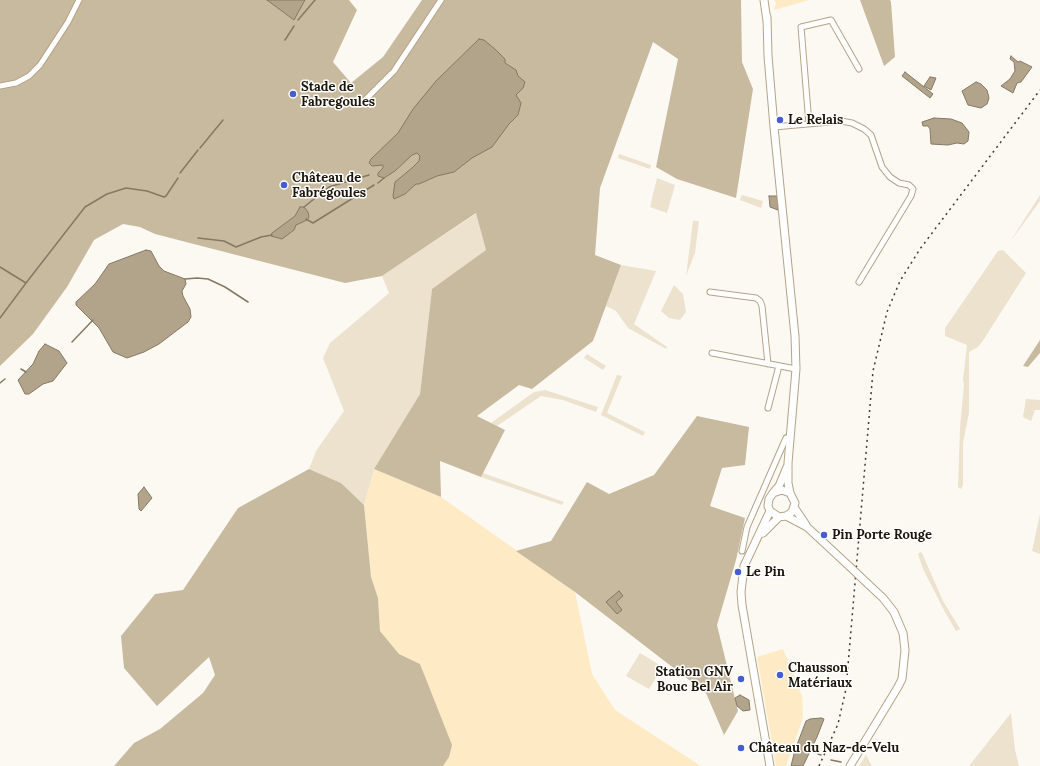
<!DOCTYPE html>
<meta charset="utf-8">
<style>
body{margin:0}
canvas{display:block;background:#fcf9f3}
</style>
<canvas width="1040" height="766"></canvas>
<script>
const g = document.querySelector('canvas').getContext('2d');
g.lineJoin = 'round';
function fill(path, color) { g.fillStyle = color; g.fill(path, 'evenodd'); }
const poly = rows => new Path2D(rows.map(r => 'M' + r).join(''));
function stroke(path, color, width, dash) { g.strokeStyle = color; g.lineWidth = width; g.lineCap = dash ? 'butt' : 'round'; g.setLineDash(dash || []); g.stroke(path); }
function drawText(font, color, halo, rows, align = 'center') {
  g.font = font + ' Lora,serif'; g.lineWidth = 3; g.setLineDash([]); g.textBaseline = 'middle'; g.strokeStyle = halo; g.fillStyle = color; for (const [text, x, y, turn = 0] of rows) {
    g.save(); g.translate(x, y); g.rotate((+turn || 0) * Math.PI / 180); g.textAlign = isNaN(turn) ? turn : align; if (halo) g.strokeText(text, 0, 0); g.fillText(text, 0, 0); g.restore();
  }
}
fill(poly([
 [774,0,809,0,774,10,776,3],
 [374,469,441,497,575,592,592,674,615,710,701,766,443,766,449,757,420,664,399,654,380,631,378,598,371,577,364,505],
 [783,649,802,696,803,718,786,766,776,766,757,657]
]), '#feeac4');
fill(poly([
 [619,154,651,165,650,169,618,158],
 [657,178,675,185,667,213,650,207],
 [742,195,763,201,761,208,740,200],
 [1040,195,1040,201,1010,242,1029,212],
 [477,213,486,250,432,290,420,394,374,469,364,505,341,483,309,469,316,451,344,411,323,358,330,343,389,293,382,276],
 [693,221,699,221,695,253,686,276],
 [1003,250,1026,273,984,339,978,347,969,352,969,413,963,443,963,485,961,489,958,487,960,428,964,384,963,379,967,345,945,336,945,328,998,251],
 [621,265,656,271,634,324,667,347,666,349,628,328,616,311,606,306],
 [674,285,683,294,686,312,680,320,669,318,661,311],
 [587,354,606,366,603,370,584,358],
 [617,375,622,376,607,413,645,432,643,436,601,415],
 [545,390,598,407,596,412,563,400,541,396,497,426,491,423,534,392],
 [1026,399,1040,400,1040,410,1035,410,1031,421,1023,417],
 [483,473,564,502,562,505,481,477],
 [1040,514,1040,554,1032,551],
 [920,552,922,553,943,601,960,629,956,631,945,612,923,569,918,554],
 [640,653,663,667,649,689,626,676],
 [1011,713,1015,750,1019,766,969,766],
 [866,755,872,766,859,766]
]), '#ece2ce');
fill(poly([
 [0,0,349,0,357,10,333,62,351,83,383,57,422,0,741,0,742,62,753,89,736,198,677,179,656,167,678,59,653,42,600,188,595,255,621,265,593,341,532,389,519,385,477,416,505,430,481,477,440,461,441,497,374,469,420,394,432,289,486,250,476,213,382,276,345,283,155,234,140,227,123,224,94,240,67,287,33,334,0,366],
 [860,0,890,0,891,2,895,57,884,66],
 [1040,340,1040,353,1028,367,1023,366],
 [697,416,749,427,745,465,722,468,710,506,745,518,736,560,717,625,738,711,724,735,706,693,575,592,516,551,551,541,587,482,609,494,654,475],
 [309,469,341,483,364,505,371,577,378,598,380,631,399,654,420,664,452,745,449,757,443,766,114,766,134,743,160,729,203,693,215,675,209,657,157,706,124,668,121,636,155,594,183,590,238,508]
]), '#c8ba9f');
const water = poly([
 [267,0,305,0,294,20,267,0],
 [479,39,484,40,496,50,505,59,505,63,516,70,518,76,525,82,523,88,516,95,521,103,518,115,509,124,492,147,472,158,454,172,437,176,419,184,416,184,405,194,394,199,393,196,395,182,412,168,419,161,420,156,417,153,412,155,395,171,384,178,378,176,378,173,383,168,383,165,372,166,369,163,371,159,398,133,413,109,436,81,479,39],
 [1011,56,1018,62,1020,61,1032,67,1021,82,1017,83,1013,93,1001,86,1010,79,1015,71,1014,62,1010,59,1011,56],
 [905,72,933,94,930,98,902,76,905,72],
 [930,77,936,78,931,90,924,86,930,77],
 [976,82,981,84,987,90,989,98,987,104,981,108,968,105,962,91,976,82],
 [934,118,951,119,962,123,969,132,968,141,964,144,957,143,948,145,931,144,930,129,928,126,923,126,922,122,934,118],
 [769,196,777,196,778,210,770,207,769,196],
 [300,207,304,207,308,212,309,217,307,220,296,225,294,230,282,239,271,236,272,233,295,216,300,207],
 [146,250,151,251,159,266,164,271,185,279,186,284,182,291,183,296,190,309,191,317,188,322,159,344,144,352,127,358,113,352,99,328,76,305,76,302,95,284,109,264,146,250],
 [45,344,59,351,67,363,53,381,43,384,29,394,25,394,18,380,33,364,39,351,45,344],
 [144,487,152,498,141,511,139,509,138,494,144,487],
 [619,591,623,596,616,602,622,610,617,614,606,602,619,591],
 [740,695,749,700,750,710,743,711,737,706,735,698,740,695],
 [821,718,824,719,817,737,803,766,791,766,795,750,806,721,810,719,821,718]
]);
fill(water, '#b2a48a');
stroke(water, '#857964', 1);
stroke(poly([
 [298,20,315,0],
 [285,40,294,26],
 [200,148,223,120],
 [180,173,198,150],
 [378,183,384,178],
 [304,207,329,187,369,175],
 [306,219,313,223,374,185],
 [198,238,224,241,236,247,261,237,272,235],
 [0,267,26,283,85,207,107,194,126,188,147,191,164,197,166,196,178,178],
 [185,279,197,278,208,279,225,287,248,302],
 [0,318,26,283],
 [72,342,93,320],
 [21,369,26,372],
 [0,383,5,379],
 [818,754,821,755],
 [831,760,841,762]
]), '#857964', 1.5);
const street = poly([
 [0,86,16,83,29,76,40,65,68,22,79,0],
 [360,105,394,71,441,0],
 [809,124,801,27,831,20,859,69],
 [774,127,841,121,852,123,864,129,871,135,882,167,890,177,899,183,909,185,913,189,911,196,859,282],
 [710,292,756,298,760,301,762,306,768,364],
 [712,353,796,369],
 [768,408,779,366],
 [742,551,747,527,786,438]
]);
const secondary = poly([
 [764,0,767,21],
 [767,17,768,56,774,127,795,336,796,369,788,463,788,483,790,493],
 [773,493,782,490,790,493,795,503,792,512,786,516,779,517,770,511,768,506,769,499,773,493,779,486,787,467],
 [794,507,806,525],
 [770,511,744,566,741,592,742,605,770,766],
 [786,516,807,527,849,566],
 [763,533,779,517],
 [850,766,898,687,902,679,905,650,903,633,894,612,883,598,868,584]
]);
stroke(street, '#b4a487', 7);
stroke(secondary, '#b4a487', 9);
stroke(street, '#fff', 5);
stroke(secondary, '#fff', 7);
stroke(poly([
 [819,766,838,724,846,689,873,371,887,312,900,281,920,249,1040,90]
]), '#403a30', 1.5, [2, 4]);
const secondaryBridge = poly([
 [849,566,868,584]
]);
stroke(secondaryBridge, '#b4a487', 9, []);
stroke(secondaryBridge, '#fff', 7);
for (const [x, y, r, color] of [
 [293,94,4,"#455dd0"],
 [780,120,4,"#455dd0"],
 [284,185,4,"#455dd0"],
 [824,535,4,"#455dd0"],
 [738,572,4,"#455dd0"],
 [780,675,4,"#455dd0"],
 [741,679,4,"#455dd0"],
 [741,748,4,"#455dd0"]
]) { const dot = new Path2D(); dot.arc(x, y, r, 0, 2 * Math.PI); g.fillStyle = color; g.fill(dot); stroke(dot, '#fff', 1.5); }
drawText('bold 13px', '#1b150a', '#fff', [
 ["Stade de",301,87],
 ["Fabregoules",301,102],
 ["Le Relais",788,120],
 ["Château de",292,178],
 ["Fabrégoules",292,193],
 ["Pin Porte Rouge",832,535],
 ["Le Pin",746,572],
 ["Chausson",788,668],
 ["Matériaux",788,683],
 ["Station GNV",733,672,"right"],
 ["Bouc Bel Air",733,687,"right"],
 ["Château du Naz-de-Velu",749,748]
], 'left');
</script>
